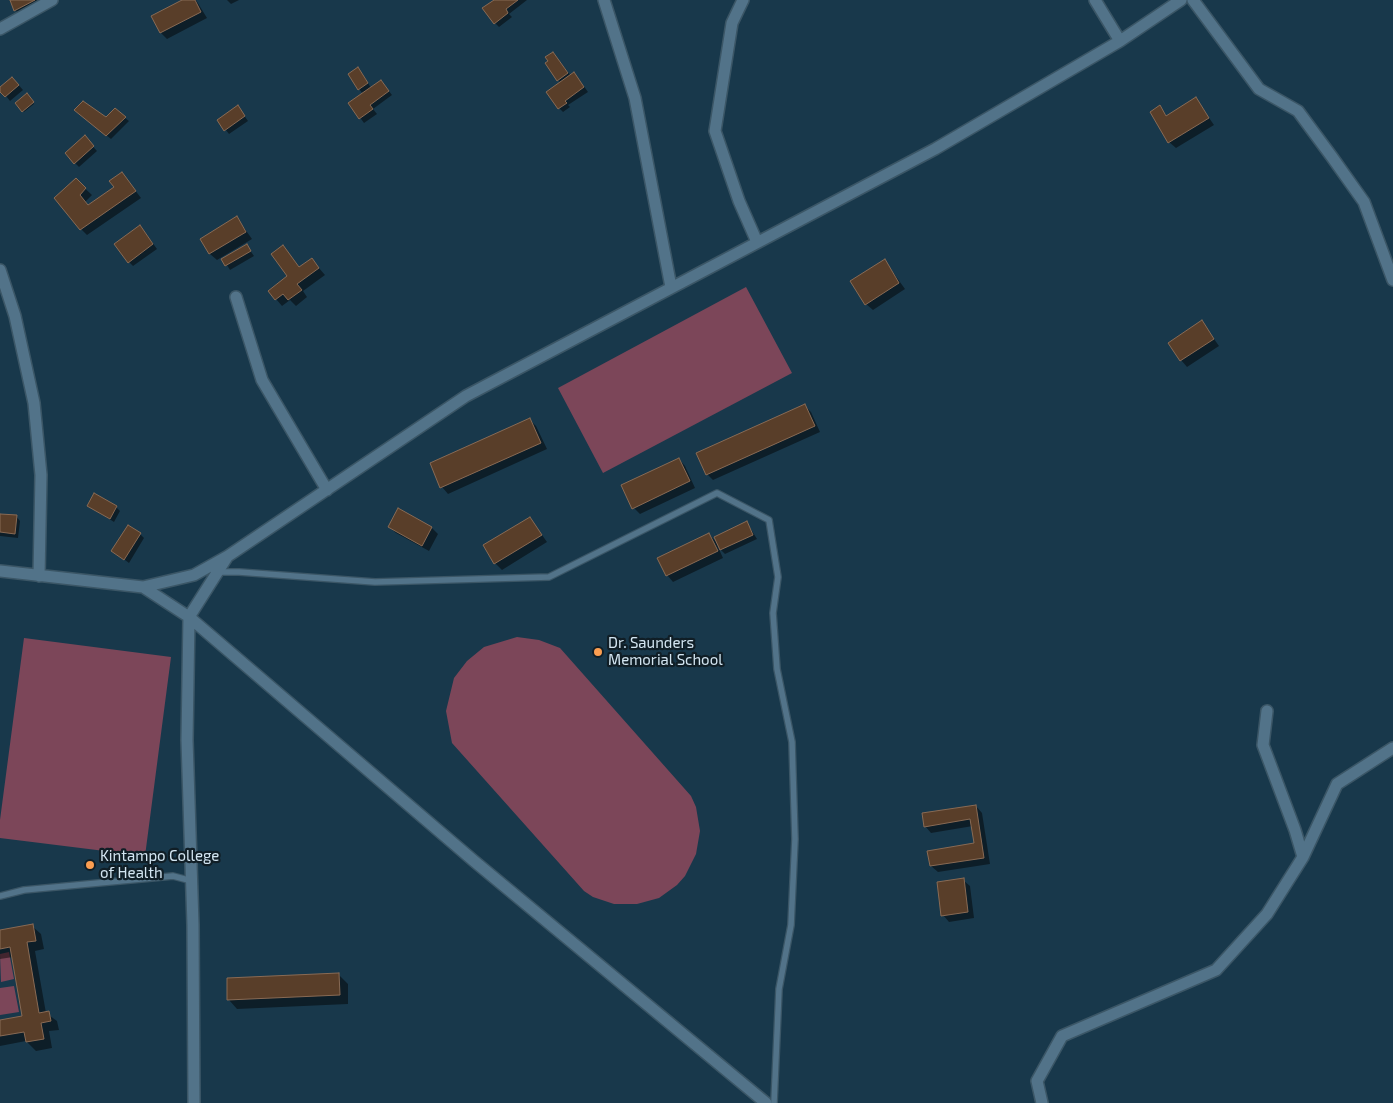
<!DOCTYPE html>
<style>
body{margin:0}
canvas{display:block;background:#18384b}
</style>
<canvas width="1393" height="1103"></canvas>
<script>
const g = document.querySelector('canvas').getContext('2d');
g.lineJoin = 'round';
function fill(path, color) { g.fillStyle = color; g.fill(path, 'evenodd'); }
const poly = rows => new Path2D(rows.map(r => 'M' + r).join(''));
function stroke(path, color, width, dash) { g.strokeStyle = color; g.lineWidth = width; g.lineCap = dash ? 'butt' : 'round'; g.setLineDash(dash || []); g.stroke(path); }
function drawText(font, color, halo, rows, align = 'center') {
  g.font = font + ' "Exo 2",sans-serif'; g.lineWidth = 4.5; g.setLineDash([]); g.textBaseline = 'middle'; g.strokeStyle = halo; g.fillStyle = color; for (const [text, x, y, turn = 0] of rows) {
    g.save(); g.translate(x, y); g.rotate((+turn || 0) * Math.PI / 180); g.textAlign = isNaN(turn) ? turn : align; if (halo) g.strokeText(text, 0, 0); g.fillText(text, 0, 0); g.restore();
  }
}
fill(poly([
 [746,287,792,373,603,473,558,388],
 [517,637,539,640,560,648,691,796,696,807,700,831,696,854,685,876,677,885,659,898,637,904,614,904,593,897,584,891,452,743,446,711,454,678,467,661,484,647],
 [24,638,171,657,145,856,0,838,0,820],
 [9,952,14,979,1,982,0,954],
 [14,986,19,1012,0,1015,0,988]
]), '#7c4659');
fill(poly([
 [13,0,41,0,19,15,10,1],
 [184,0,196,0,207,18,167,39,161,33],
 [227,0,239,0,231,4],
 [496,0,527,0,509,14,512,17,499,27,495,23],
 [553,53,571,76,578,78,588,92,568,105,570,107,563,112,559,108,561,83,558,80],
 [362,73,371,88,381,81,392,95,373,109,377,114,364,123,350,104,363,94,359,89],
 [16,82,23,90,10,101,0,88],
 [27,95,34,104,24,112,17,103],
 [1196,99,1214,125,1176,148,1169,142,1159,107,1167,116],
 [241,111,248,121,229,134,218,120],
 [80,114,106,119,125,118,129,121,111,139],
 [84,137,97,151,79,167,75,163],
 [122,173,141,198,87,235,81,229,76,180,92,195,85,202,89,206,115,188],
 [237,218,252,239,222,257,223,259,247,246,254,256,230,270,222,257,217,260,210,254,202,239],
 [144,231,157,249,133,266,129,262],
 [283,247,300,268,312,260,325,275,303,291,307,297,296,306,290,300,282,306,276,299,289,276],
 [885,261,905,289,873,310,866,304],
 [1202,322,1219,346,1187,367,1181,360],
 [805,406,811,412,820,432,713,480,707,474],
 [530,420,536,426,547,449,448,494,442,487],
 [679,459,685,466,695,488,640,514,634,508],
 [89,506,116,507,120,511,114,522],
 [0,515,16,516,20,521,18,538,0,536],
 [530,518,547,542,502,570,495,563],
 [747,523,757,539,725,554,718,547,723,558,673,582,667,575,709,534,718,544],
 [389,527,432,528,438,534,429,551,396,533],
 [140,534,144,538,129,563,113,551],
 [976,806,982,813,990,864,938,872,931,866,929,852,975,844,973,826,931,833,925,826],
 [963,880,970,886,974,918,949,922,943,915],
 [32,926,41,934,44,949,35,951,46,1013,57,1021,59,1030,49,1031,52,1048,36,1051,26,1041,0,1046,0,1021,24,1017,13,957,0,959,0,931],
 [339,975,348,984,348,1004,237,1009,229,1000]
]), '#0007');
const building = poly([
 [10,0,35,0,14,11,10,0],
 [182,0,195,0,201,12,160,33,151,16,182,0],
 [494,0,518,0,506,9,508,13,494,24,482,8,494,0],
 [553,52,568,73,557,81,545,63,548,61,545,57,553,52],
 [358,67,368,83,358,90,348,74,358,67],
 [574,72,584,87,565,101,567,103,558,109,546,92,574,72],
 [12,77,19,85,5,97,0,92,0,87,12,77],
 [381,80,389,91,370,105,373,109,359,119,348,103,381,80],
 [27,93,34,102,22,112,15,103,27,93],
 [1196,97,1209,118,1168,143,1150,112,1160,105,1166,116,1196,97],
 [83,101,106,117,115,108,126,117,106,136,74,110,83,101],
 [238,105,245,116,224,131,217,120,238,105],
 [85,135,94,146,74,164,65,153,85,135],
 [122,172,136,191,80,230,54,198,76,178,86,188,80,195,88,205,114,187,109,181,122,172],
 [237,216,246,232,209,254,200,239,237,216],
 [140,225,153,244,128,263,114,244,140,225],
 [247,244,251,251,225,266,221,259,247,244],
 [283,245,299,267,312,258,319,268,297,284,302,290,288,300,283,294,275,300,268,291,287,276,271,254,283,245],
 [885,259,899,283,865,305,850,281,885,259],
 [1202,320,1214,339,1180,361,1168,343,1202,320],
 [805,404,815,426,706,475,696,453,805,404],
 [530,418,541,443,440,488,430,463,530,418],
 [679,458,690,481,632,509,621,485,679,458],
 [94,493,117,506,110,519,87,506,94,493],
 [398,508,432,527,422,546,388,527,398,508],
 [0,514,17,515,15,534,0,532,0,514],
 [530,517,542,535,494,564,483,545,530,517],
 [747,521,753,535,720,550,714,537,747,521],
 [128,525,141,533,124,560,111,551,128,525],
 [709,533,718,551,666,576,657,558,709,533],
 [976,805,984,858,930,866,927,851,974,843,970,819,924,827,922,813,976,805],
 [964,878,968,912,941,916,937,882,964,878],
 [33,924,36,941,27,942,39,1013,49,1011,51,1021,41,1023,44,1039,26,1042,24,1032,0,1036,0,1020,22,1016,10,947,0,949,0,930,33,924],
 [339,973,340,995,227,1000,227,978,339,973]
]);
fill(building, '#593e29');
stroke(building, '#886a54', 1);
const lane = poly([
 [217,572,239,572,375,582,549,577,717,493,769,520,778,577,773,613,777,669,792,742,795,839,791,925,779,989,774,1103],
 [0,896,24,890,173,876,192,881]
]);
const street = poly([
 [604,0,635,98,671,287],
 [743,0,732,23,715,131,739,201,757,242],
 [1095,0,1120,41],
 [1193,0,1259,89,1298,111,1332,157,1364,202,1393,280],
 [0,29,52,0],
 [0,270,15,316,34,403,41,475,39,576],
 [236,297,262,380,327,490],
 [0,571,143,587,194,575,228,556,466,396,935,149,1120,41,1181,0],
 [143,587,189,617,474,861,766,1103],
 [1267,711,1263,745,1295,830,1303,857],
 [194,1103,193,925,187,740,189,617,227,557],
 [1042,1103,1037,1081,1062,1036,1216,970,1267,914,1303,857,1337,784,1393,748]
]);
stroke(lane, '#3b5666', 8);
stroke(street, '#3b5666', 14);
stroke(lane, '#527389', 5.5);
stroke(street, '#527389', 11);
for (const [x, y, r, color] of [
 [598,652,5,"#fb9e51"],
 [90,865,5,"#fb9e51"]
]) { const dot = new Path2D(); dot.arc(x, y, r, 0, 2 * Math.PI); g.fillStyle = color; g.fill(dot); stroke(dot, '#101e26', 2); }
drawText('15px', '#d3e5f1', '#101e26', [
 ["Dr. Saunders",608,643],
 ["Memorial School",608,660],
 ["Kintampo College",100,856],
 ["of Health",100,873]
], 'left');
</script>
